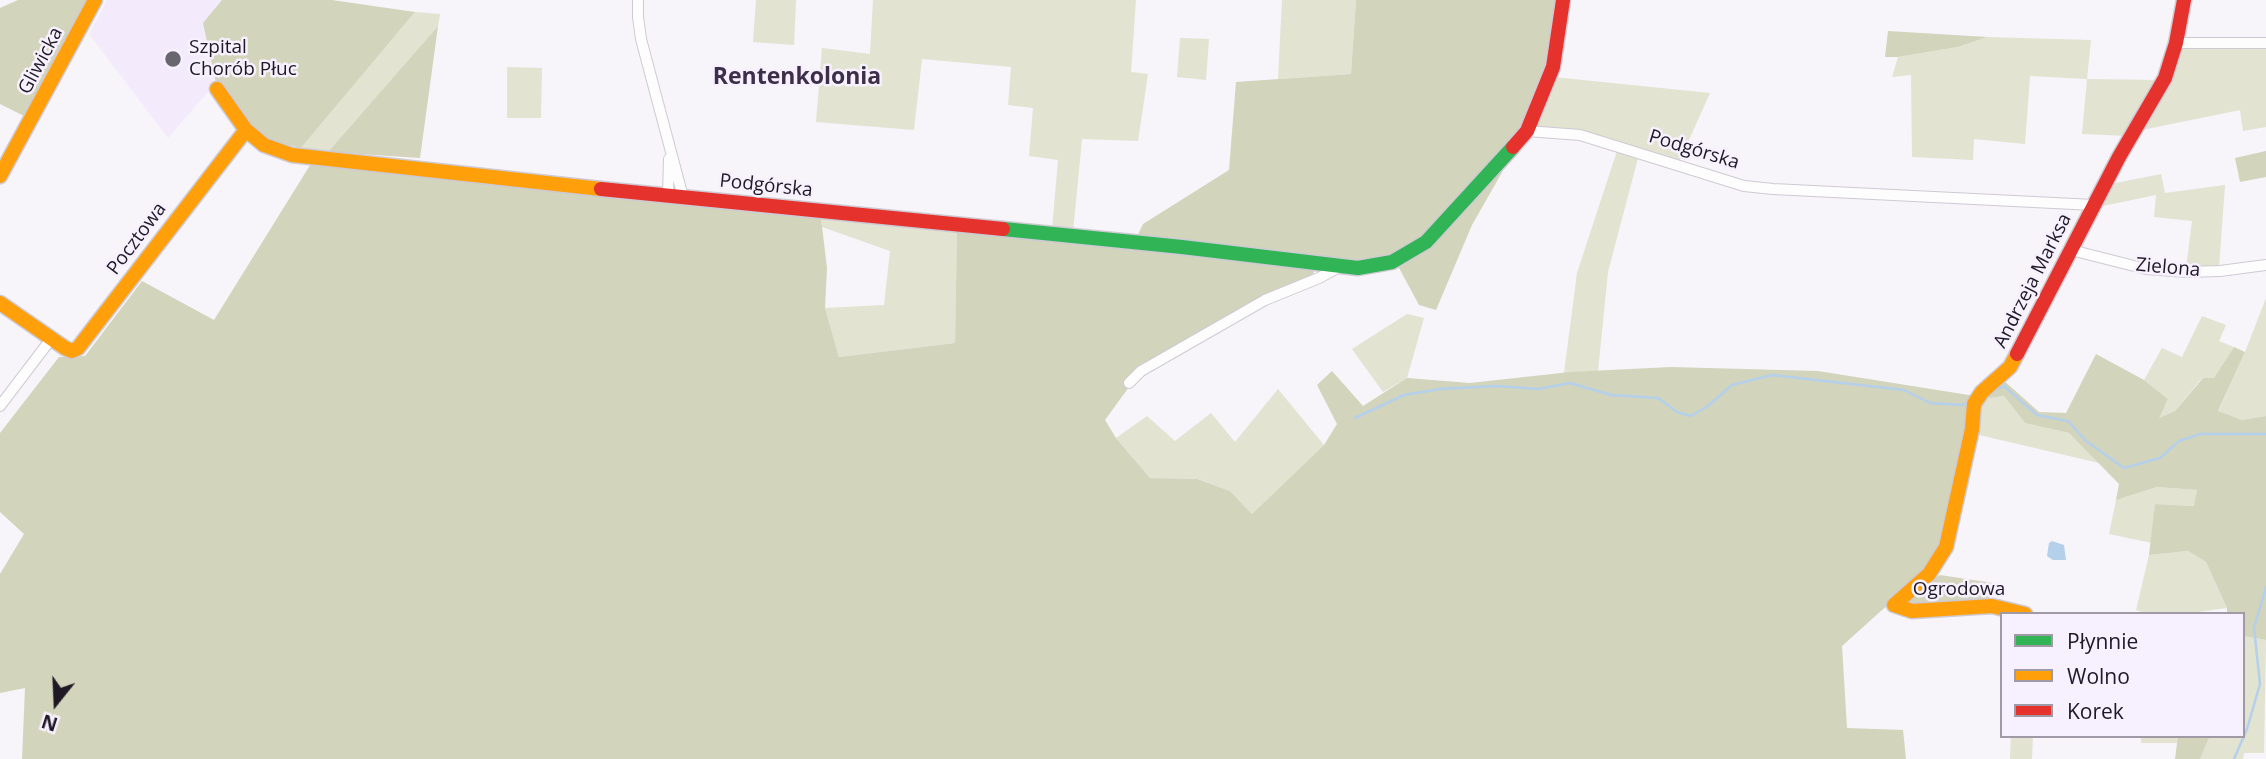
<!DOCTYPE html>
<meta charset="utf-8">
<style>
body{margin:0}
#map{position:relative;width:2266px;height:759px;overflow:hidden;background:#f7f4fa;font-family:"Open Sans",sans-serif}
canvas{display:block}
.legend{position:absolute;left:2000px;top:612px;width:245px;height:126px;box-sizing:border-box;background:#f7f0fe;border:2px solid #a09aa7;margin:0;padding:9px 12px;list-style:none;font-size:21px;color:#1e1925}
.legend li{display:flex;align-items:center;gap:14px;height:35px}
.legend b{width:35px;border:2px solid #a09aa7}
.north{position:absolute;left:21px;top:668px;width:70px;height:70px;-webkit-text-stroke:5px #f7f0fe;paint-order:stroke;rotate:198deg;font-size:19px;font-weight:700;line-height:28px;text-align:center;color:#1e1925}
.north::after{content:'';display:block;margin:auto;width:24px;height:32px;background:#1e1925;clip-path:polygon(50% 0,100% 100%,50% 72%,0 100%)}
</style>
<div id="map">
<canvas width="2266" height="759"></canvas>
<ul class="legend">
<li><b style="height:9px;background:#30b455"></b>Płynnie</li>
<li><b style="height:9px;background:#ff9f0a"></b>Wolno</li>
<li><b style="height:9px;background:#e5322d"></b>Korek</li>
</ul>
<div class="north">N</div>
</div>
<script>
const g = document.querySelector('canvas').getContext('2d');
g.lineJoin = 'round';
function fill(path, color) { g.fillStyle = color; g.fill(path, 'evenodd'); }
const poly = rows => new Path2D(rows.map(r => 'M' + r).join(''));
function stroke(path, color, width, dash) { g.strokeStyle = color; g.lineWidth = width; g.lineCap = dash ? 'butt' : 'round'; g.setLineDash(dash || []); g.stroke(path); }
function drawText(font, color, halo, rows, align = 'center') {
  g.font = font + ' "Open Sans",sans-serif'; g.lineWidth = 5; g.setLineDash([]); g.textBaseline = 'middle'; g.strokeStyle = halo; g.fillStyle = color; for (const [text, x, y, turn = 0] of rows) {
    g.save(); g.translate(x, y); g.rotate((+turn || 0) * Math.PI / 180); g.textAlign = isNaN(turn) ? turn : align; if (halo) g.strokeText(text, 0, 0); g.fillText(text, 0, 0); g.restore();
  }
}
fill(poly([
 [107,0,288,0,168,138,89,34]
]), '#f3ebfc');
fill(poly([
 [756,0,796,0,794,45,753,42],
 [873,0,1136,0,1131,72,1148,74,1138,141,1082,139,1073,232,1052,229,1058,160,1029,156,1033,108,1008,105,1011,67,922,59,914,130,816,122,822,48,870,54],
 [1282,0,1356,0,1351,74,1278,79],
 [415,12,440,14,438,26,328,152,301,148],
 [1987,37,2091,40,2087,79,2159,80,2128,136,2082,134,2087,79,2030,76,2025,144,1974,139,1973,160,1912,157,1911,75,1892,77,1898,57,1958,47],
 [1180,38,1209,39,1206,80,1177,77],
 [2266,45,2266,127,2243,131,2240,110,2137,131,2179,47],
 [507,67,542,68,541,118,507,118],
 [1553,77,1710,93,1679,162,1541,129,1534,125],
 [1617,151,1638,158,1608,272,1598,371,1564,373,1577,273],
 [2161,174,2165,193,2225,185,2219,268,2186,269,2192,221,2154,217,2156,195,2098,207,2110,184],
 [821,218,957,228,955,343,839,357,825,308,884,305,890,251,822,227],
 [2266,298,2266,416,2242,420,2218,412,2245,352],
 [1407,314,1424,318,1407,378,1383,392,1352,349],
 [2202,316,2226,325,2219,341,2234,347,2214,379,2202,378,2175,411,2157,419,2168,399,2144,380,2162,348,2182,357],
 [1278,389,1324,445,1252,514,1230,491,1199,479,1150,478,1116,438,1147,416,1175,441,1211,413,1235,442],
 [2004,396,2025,423,2069,433,2099,463,1975,434,1978,405,1983,399],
 [2157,487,2197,490,2195,506,2155,504,2152,543,2109,534,2116,500],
 [2188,551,2206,562,2227,608,2183,614,2148,614,2136,610,2149,555],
 [2243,636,2266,640,2264,753,2244,753,2243,759,2200,759,2210,736,2243,736],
 [2011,736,2033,736,2032,759,2010,759],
 [2141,736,2178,736,2177,743,2141,743]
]), '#e2e3d1');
fill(poly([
 [18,0,90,0,26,117,0,104,0,8],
 [222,0,332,0,415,12,301,148,269,140,250,124,216,83,203,23],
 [1356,0,1558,0,1547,69,1521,129,1423,235,1394,256,1366,261,1334,259,1136,239,1143,224,1229,170,1236,82,1351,74],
 [438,26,420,158,328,152],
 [1888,31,1987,37,1958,47,1898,57,1885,57],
 [2266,151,2266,177,2240,182,2235,158],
 [1509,160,1472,225,1436,310,1419,305,1398,266],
 [312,162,821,218,827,268,825,308,839,357,955,343,957,228,1311,265,1314,270,1313,276,1265,295,1220,322,1138,366,1129,387,1105,420,1116,438,1150,478,1198,479,1230,491,1252,514,1324,445,1337,424,1317,385,1332,371,1363,406,1407,378,1470,383,1570,372,1671,367,1818,371,1975,396,1945,549,1929,574,1882,610,1842,646,1847,728,1903,730,1906,759,22,759,25,688,0,693,0,574,24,534,0,512,0,433,59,357,85,356,142,281,214,320],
 [2234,347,2245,352,2218,411,2242,420,2266,416,2266,640,2243,636,2243,614,2227,614,2227,608,2206,562,2188,551,2149,555,2155,504,2194,506,2197,490,2157,487,2116,500,2119,484,2069,433,2025,423,2004,396,1983,399,2002,379,2039,412,2066,413,2096,354,2144,380,2168,399,2159,418,2175,411,2203,378,2214,378],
 [1940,575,1993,583,1989,601,1909,607,1906,602,1910,596],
 [2178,736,2210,736,2200,759,2175,759]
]), '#d2d4bb');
fill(poly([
 [2052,541,2064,545,2066,560,2053,560,2047,556,2049,543]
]), '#b4d0eb');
stroke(poly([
 [1994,390,2004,386,2037,415,2068,421,2086,441,2124,468,2160,458,2179,441,2200,434,2266,434],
 [1355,418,1404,395,1440,389,1495,386,1539,389,1570,383,1611,395,1658,398,1677,412,1691,416,1708,406,1732,385,1772,375,1904,390,1930,403,1962,405,1969,402],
 [2234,759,2247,729,2260,684,2254,628,2266,587]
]), '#b4d0eb', 2.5);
const street = poly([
 [638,0,638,17,641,39,683,197],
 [2176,43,2266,43],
 [1527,131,1580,135,1744,186,1773,189,2094,205],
 [668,195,669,159],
 [2071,250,2146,269,2186,272,2220,271,2266,265],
 [1129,383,1141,371,1265,300,1319,278,1339,267],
 [0,406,51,339]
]);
const fast = poly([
 [1003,229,1182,247,1358,268,1392,262,1426,242,1513,147]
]);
const slow = poly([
 [217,89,246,130,264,145,292,155,601,189],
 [0,176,95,0],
 [0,303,65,348,72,351,78,348,246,130],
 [2017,354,2010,367,1982,392,1974,404,1972,429,1946,547,1929,574,1894,605,1912,611,1992,606,2025,614]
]);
const jam = poly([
 [1513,147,1527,131,1553,67,1563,0],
 [601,189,1003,229],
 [2017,354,2119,157,2165,78,2176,43,2184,0]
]);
stroke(street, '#cecad3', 12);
stroke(fast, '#cecad3', 17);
stroke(slow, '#cecad3', 17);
stroke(jam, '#cecad3', 17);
stroke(street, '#fefdfe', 10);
stroke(fast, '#30b455', 14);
stroke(slow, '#ff9f0a', 14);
stroke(jam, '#e5322d', 14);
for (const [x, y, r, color] of [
 [173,59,9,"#6a6670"]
]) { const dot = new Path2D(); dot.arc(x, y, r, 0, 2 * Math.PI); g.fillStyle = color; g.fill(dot); stroke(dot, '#f7f0fe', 2.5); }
drawText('19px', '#1e1925', '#f7f0fe', [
 ["Szpital",189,48],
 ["Chorób Płuc",189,70]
], 'left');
drawText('19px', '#1e1925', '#f7f0fe', [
 ["Gliwicka",41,61,-62],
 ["Podgórska",1694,150,17],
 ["Podgórska",766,186,6],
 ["Pocztowa",137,239,-53],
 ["Zielona",2168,268,5],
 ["Andrzeja Marksa",2033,281,-63],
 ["Ogrodowa",1959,590]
]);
drawText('bold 23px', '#3d2f4a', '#f7f0fe', [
 ["Rentenkolonia",797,77]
]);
</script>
